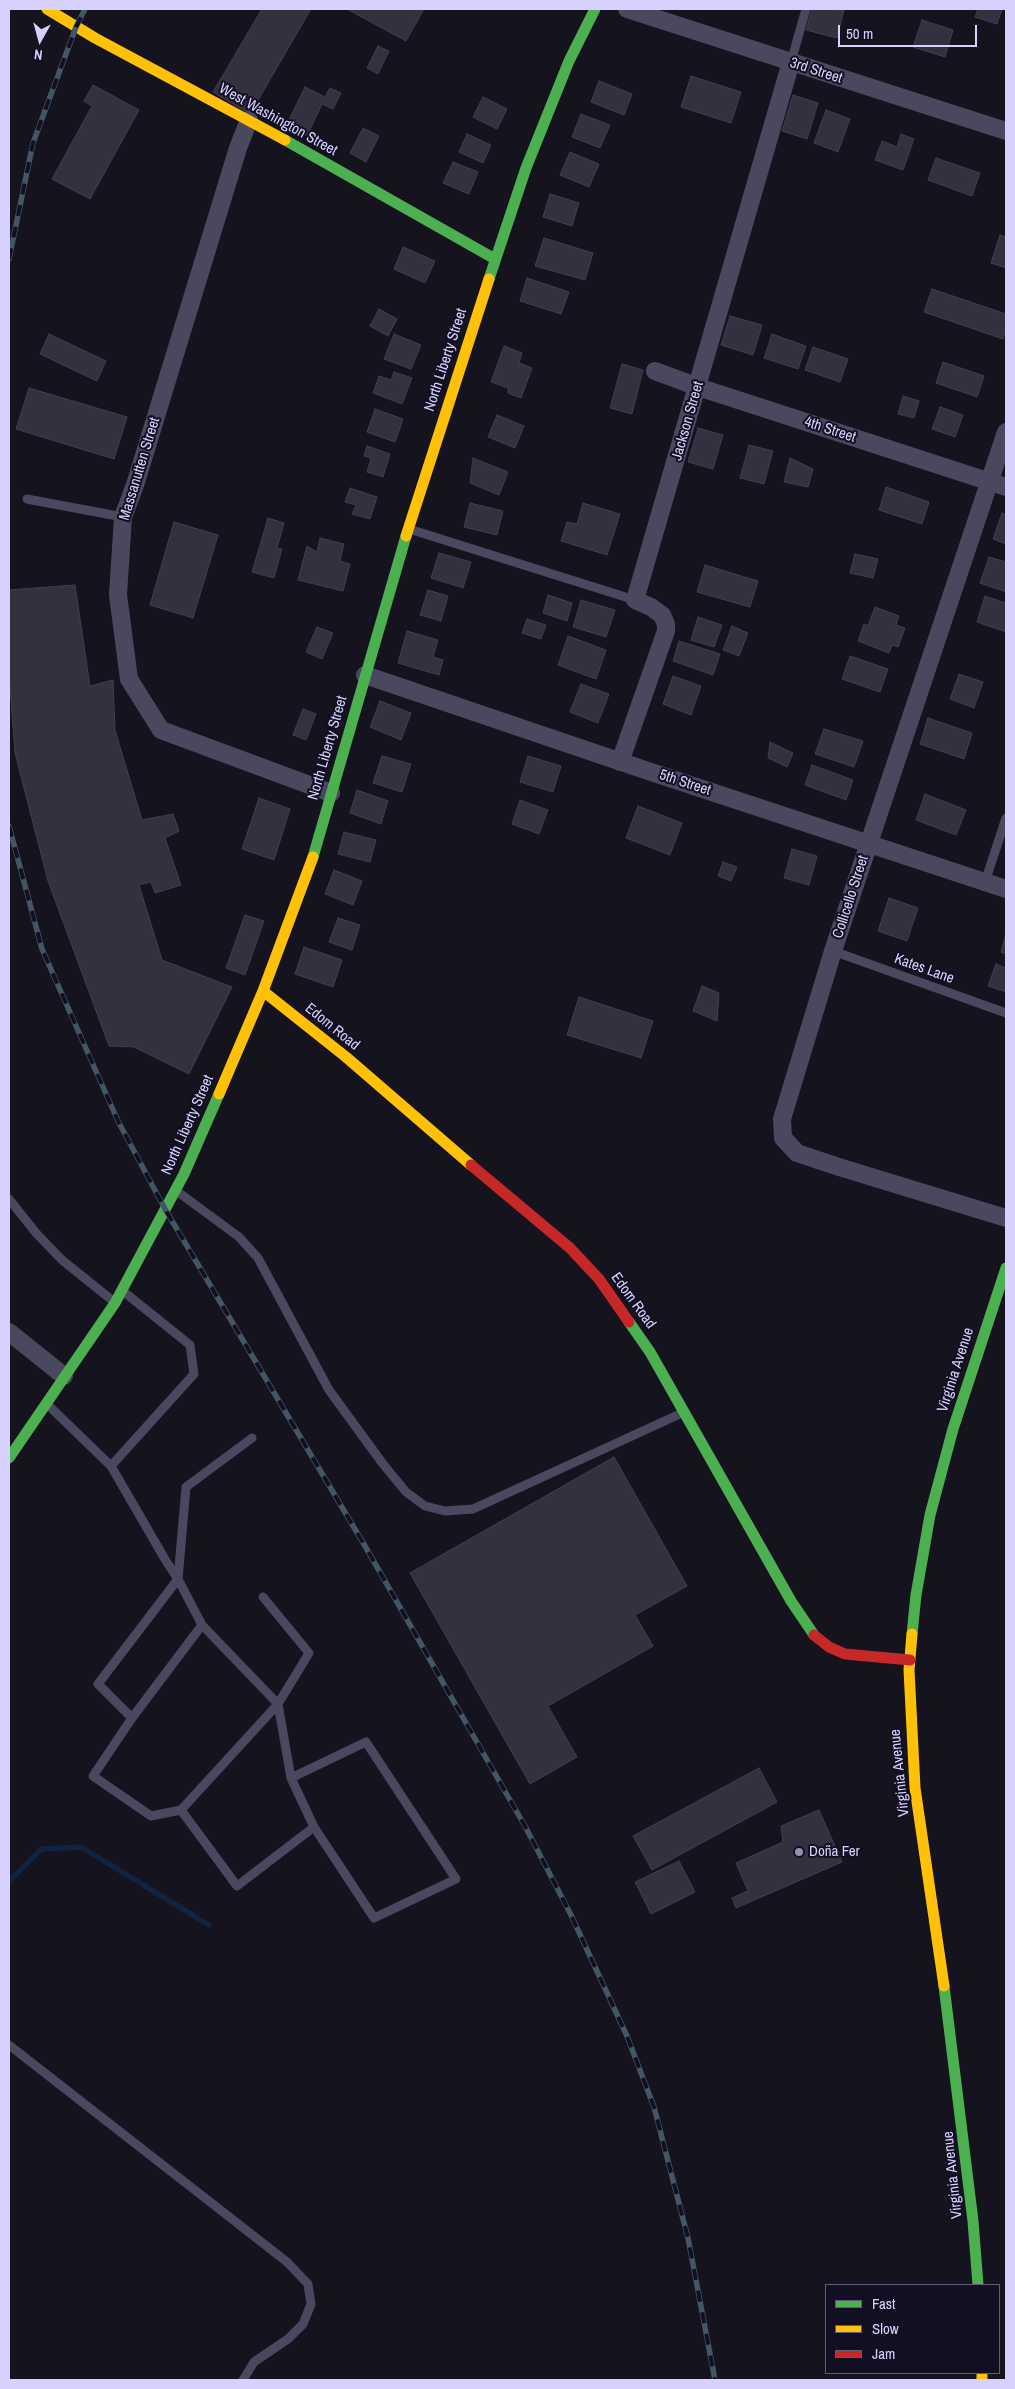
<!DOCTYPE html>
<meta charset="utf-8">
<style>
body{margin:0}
#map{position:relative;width:1015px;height:2389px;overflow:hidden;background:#15131e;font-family:"Archivo Narrow",sans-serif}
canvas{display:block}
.frame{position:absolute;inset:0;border:10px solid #d6d2fd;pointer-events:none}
.legend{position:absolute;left:825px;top:2284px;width:175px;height:90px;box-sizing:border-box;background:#120f22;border:1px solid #605d7a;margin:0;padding:6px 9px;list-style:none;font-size:15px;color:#d6d2fd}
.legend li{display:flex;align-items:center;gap:10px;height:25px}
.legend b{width:25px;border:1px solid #605d7a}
.north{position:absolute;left:15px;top:15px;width:50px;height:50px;-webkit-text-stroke:4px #120f22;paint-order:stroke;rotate:187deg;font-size:14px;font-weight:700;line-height:20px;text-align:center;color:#d6d2fd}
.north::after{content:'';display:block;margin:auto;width:18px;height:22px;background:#d6d2fd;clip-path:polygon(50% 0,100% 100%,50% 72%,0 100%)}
.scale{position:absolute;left:838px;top:25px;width:139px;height:22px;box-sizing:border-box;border:2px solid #d6d2fd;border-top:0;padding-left:6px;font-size:15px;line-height:18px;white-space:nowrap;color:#d6d2fd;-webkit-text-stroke:4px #120f22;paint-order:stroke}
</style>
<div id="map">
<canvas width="1015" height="2389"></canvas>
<div class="frame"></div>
<ul class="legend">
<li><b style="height:6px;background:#4caf50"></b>Fast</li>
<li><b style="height:6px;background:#ffc107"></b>Slow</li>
<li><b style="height:6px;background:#c62828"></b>Jam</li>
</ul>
<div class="north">N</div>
<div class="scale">50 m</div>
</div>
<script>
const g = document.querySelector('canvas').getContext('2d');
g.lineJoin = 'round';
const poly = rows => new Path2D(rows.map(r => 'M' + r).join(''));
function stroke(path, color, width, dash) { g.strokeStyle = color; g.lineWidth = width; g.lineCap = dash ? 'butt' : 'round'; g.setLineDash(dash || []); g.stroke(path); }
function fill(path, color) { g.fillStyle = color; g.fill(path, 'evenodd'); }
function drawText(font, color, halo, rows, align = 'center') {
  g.font = font + ' "Archivo Narrow",sans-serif'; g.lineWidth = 4; g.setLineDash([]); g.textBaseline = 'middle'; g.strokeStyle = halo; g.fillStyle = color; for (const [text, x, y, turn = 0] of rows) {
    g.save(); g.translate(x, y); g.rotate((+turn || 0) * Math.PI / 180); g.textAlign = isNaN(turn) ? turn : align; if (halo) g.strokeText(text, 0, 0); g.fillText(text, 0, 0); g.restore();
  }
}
stroke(poly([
 [9,1881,41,1849,81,1847,209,1925]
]), '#102341', 5.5);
const building = poly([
 [262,9,311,9,250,114,213,92,262,9],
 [347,9,424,9,406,41,347,9],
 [812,9,844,10,837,38,806,30,812,9],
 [978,9,1002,9,997,24,975,17,978,9],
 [922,20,953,30,945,57,913,47,922,20],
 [378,46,389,51,378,74,367,68,378,46],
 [691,76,741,92,731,123,681,107,691,76],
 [599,81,632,94,624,115,591,102,599,81],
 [93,85,139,110,90,199,52,179,92,106,84,101,93,85],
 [305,87,325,97,330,88,341,93,333,109,322,104,307,136,286,126,305,87],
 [793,95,818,103,807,139,782,131,793,95],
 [483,97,507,109,497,129,473,117,483,97],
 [826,110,850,119,838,152,814,143,826,110],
 [581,114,610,125,600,148,572,137,581,114],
 [363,128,379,136,366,162,350,153,363,128],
 [467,134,491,145,483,163,459,152,467,134],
 [901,134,914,139,903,170,875,160,882,141,897,147,901,134],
 [570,152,599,164,589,187,560,175,570,152],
 [936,158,980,173,972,196,928,180,936,158],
 [453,162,478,172,469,194,443,183,453,162],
 [550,194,579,203,572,226,543,217,550,194],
 [1000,235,1006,237,1006,268,991,263,1000,235],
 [544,238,593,253,585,280,535,266,544,238],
 [403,247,435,261,425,283,394,269,403,247],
 [527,278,569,292,561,314,520,301,527,278],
 [932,289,1006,314,1006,330,1003,339,924,312,932,289],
 [379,309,397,319,388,336,370,326,379,309],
 [730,316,762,325,753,355,721,345,730,316],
 [49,334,106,361,97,381,40,354,49,334],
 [394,334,421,345,411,369,384,359,394,334],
 [772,334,806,346,798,369,764,358,772,334],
 [504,346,522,353,519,363,532,368,521,398,508,393,508,388,491,382,504,346],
 [813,347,848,359,840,382,805,370,813,347],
 [943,362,984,376,977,397,936,383,943,362],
 [622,364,643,370,632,414,610,408,622,364],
 [394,372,412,378,402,404,373,393,379,376,391,380,394,372],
 [29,388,127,417,114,459,16,429,29,388],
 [903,396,919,401,914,418,898,414,903,396],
 [940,407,963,415,955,437,932,429,940,407],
 [375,409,403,419,395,442,367,432,375,409],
 [497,415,524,426,515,448,488,437,497,415],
 [698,428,723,435,713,469,688,462,698,428],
 [749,445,773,451,764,484,740,478,749,445],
 [367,446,390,454,383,477,367,472,371,458,364,456,367,446],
 [473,458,508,472,499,495,470,483,473,458],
 [790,458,813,469,808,487,784,482,790,458],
 [886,487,929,502,922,524,879,510,886,487],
 [350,488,377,497,370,519,352,514,356,505,345,502,350,488],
 [470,503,503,511,497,535,464,527,470,503],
 [583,503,620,514,607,555,561,541,567,522,577,524,583,503],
 [1002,513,1006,515,1006,544,993,539,1002,513],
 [268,518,284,523,277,548,282,549,274,578,252,572,268,518],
 [174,522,218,535,193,618,150,605,174,522],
 [320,538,344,544,340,561,350,564,343,591,298,580,307,546,317,552,320,538],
 [439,553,471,562,463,588,431,578,439,553],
 [855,554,878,559,873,578,850,573,855,554],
 [989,557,1006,562,1006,592,980,583,989,557],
 [705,565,758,581,750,607,697,592,705,565],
 [75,585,90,686,113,680,115,730,142,820,173,814,179,831,165,838,181,885,155,893,151,882,139,885,162,960,232,987,189,1074,134,1047,109,1046,48,881,15,753,9,673,9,590,75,585],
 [428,590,448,596,441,621,420,615,428,590],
 [548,595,572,603,567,621,543,613,548,595],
 [985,596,1006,603,1006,632,977,622,985,596],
 [581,600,615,610,606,637,573,627,581,600],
 [875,607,899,616,896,625,905,628,898,647,892,645,889,653,858,641,864,624,868,626,875,607],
 [698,617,722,625,714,647,691,640,698,617],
 [527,619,546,625,541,639,522,633,527,619],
 [732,626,748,633,739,656,723,650,732,626],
 [317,627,333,633,322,659,306,652,317,627],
 [407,631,438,640,433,657,443,660,439,675,398,663,407,631],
 [568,636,606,650,596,679,558,665,568,636],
 [679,641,720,654,713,675,673,661,679,641],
 [850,656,888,669,880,692,842,679,850,656],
 [959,674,983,682,974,708,950,699,959,674],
 [673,676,701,686,691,715,663,704,673,676],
 [581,684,609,694,598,723,570,712,581,684],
 [380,701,411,713,401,740,370,727,380,701],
 [303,709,316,714,306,740,293,735,303,709],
 [928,718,972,733,964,759,920,744,928,718],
 [824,729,863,741,854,767,815,754,824,729],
 [770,742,793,753,787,767,768,758,770,742],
 [382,756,411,764,402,792,373,783,382,756],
 [528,756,561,766,553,792,520,782,528,756],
 [812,765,853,780,846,800,805,785,812,765],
 [357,790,388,801,381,824,350,813,357,790],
 [925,794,966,810,956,835,916,820,925,794],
 [259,798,290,809,274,860,242,849,259,798],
 [520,800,548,810,539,834,512,824,520,800],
 [638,806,682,823,670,855,626,838,638,806],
 [344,832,376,840,370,862,338,854,344,832],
 [792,849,817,856,809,885,784,878,792,849],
 [723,862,737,867,731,881,718,876,723,862],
 [334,870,362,881,353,905,325,894,334,870],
 [889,898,918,908,907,941,878,931,889,898],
 [245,915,264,921,245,975,226,968,245,915],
 [338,918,360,925,352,950,329,942,338,918],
 [1006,933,1006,954,1001,952,1006,933],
 [304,947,342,960,333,987,295,974,304,947],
 [996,964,1006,968,1006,992,988,986,996,964],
 [702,986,719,993,717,1021,693,1011,702,986],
 [579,997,653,1021,641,1058,567,1035,579,997],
 [614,1457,687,1586,635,1615,653,1646,548,1706,577,1757,530,1784,410,1573,614,1457],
 [759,1768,777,1802,652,1870,633,1836,759,1768],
 [819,1810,842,1862,736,1908,732,1898,748,1891,736,1863,783,1842,781,1826,819,1810],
 [679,1861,695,1892,651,1914,635,1882,679,1861]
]);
fill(building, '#333140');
stroke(building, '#413e51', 1);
stroke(poly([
 [791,62,806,9],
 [27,499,123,517],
 [409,529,635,600],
 [985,882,1006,818],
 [833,951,1006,1013],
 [178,1192,239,1237,258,1258,329,1390,383,1464,406,1492,425,1506,445,1511,473,1509,682,1413],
 [9,1199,36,1233,62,1260,113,1301],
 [48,1405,111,1466,166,1561,178,1579,202,1625,278,1704,291,1778,314,1827,374,1918,456,1879,366,1742,291,1778],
 [111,1466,194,1374,190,1345,124,1292],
 [202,1625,132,1718,98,1684,178,1579,186,1487,252,1438],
 [132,1718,93,1776,151,1816,181,1810,237,1886,314,1827],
 [181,1810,278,1704,309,1653,263,1597],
 [9,2045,287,2262,308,2284,311,2304,303,2324,288,2339,254,2362,243,2380]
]), '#49485e', 9);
stroke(poly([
 [627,9,1006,131],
 [249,120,238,148,135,485,123,517,118,595,129,679,161,730,331,793],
 [655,371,698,387,1006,487],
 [1006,432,833,951,782,1119,783,1138,797,1153,839,1167,1006,1218],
 [365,675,648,771,1006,889],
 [620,762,666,631,666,624,662,615,651,607,635,600,791,62],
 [9,1332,64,1376]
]), '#49485e', 18);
stroke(poly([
 [285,140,495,259],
 [489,279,526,168,569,61,595,9],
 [313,857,406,536],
 [629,1322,650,1352,791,1601,814,1635],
 [9,1458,115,1303,184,1174,219,1094],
 [912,1634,916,1595,930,1515,953,1429,1006,1268],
 [944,1986,973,2221,978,2285]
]), '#4caf50', 11);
stroke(poly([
 [47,9,95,38,285,140],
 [406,536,489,279],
 [263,991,346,1057,471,1165],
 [219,1094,263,991,313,857],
 [912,1634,909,1670,915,1788,944,1986],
 [982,2373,982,2380]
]), '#ffc107', 11);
stroke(poly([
 [471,1165,570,1248,599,1279,629,1322],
 [814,1635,829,1647,845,1654,910,1660]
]), '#c62828', 11);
const rail = poly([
 [9,259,33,143,76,27,85,9],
 [9,826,42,949,118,1121,165,1209,365,1546,526,1828,571,1915,627,2036,654,2107,688,2238,715,2380]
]);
stroke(rail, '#435665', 5.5);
stroke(rail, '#120f22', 4, [11]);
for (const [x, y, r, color] of [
 [799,1852,5,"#928faf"]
]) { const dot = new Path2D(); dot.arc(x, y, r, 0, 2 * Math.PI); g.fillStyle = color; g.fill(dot); stroke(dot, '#120f22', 2); }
drawText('15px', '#d6d2fd', '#120f22', [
 ["3rd Street",816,71,18],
 ["West Washington Street",278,120,29],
 ["North Liberty Street",446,360,-72],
 ["Jackson Street",688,421,-74],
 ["4th Street",830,430,18],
 ["Massanutten Street",140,469,-73],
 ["North Liberty Street",328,748,-74],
 ["5th Street",685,783,18],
 ["Collicello Street",851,897,-72],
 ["Kates Lane",924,969,20],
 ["Edom Road",332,1027,39],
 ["North Liberty Street",188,1125,-66],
 ["Edom Road",633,1301,54],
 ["Virginia Avenue",956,1370,-72],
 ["Virginia Avenue",900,1773,-96],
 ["Virginia Avenue",953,2175,-96]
]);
drawText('15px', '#d6d2fd', '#120f22', [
 ["Doña Fer",809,1852]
], 'left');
</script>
